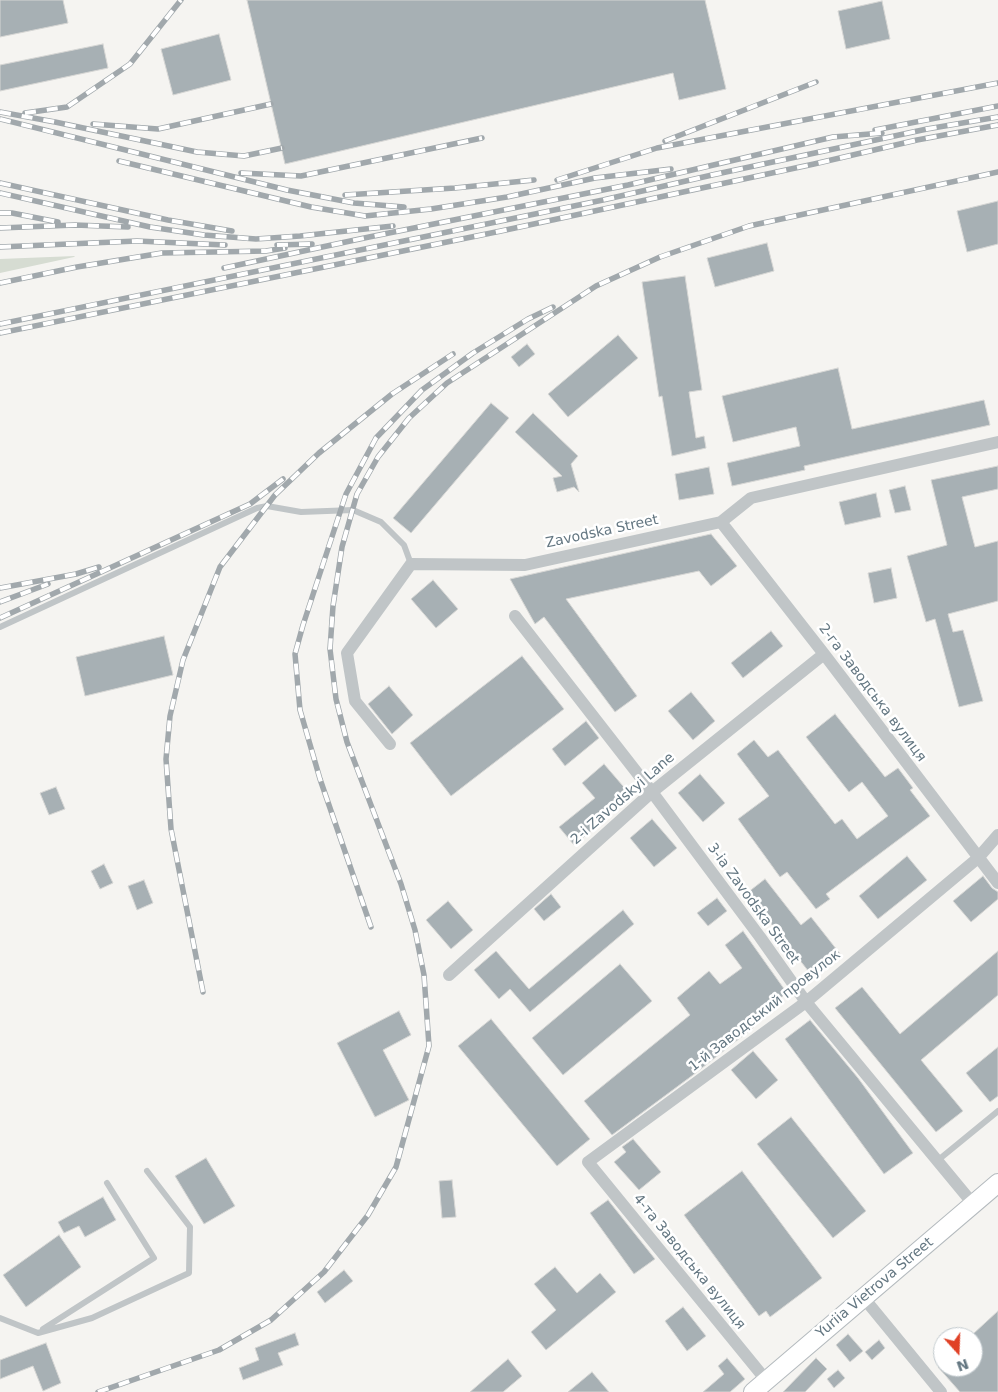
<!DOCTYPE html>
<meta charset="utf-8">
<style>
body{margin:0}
#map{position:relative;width:998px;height:1392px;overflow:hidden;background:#f5f4f1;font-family:"DejaVu Sans",sans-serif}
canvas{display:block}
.north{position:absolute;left:933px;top:1327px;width:50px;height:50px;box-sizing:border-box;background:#fff;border:1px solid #c1c9cd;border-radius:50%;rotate:160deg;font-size:14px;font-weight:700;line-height:20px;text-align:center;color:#647782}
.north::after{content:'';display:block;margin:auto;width:18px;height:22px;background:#e04126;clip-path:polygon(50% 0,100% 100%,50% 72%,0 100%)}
</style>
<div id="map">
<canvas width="998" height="1392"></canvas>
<div class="north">N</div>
</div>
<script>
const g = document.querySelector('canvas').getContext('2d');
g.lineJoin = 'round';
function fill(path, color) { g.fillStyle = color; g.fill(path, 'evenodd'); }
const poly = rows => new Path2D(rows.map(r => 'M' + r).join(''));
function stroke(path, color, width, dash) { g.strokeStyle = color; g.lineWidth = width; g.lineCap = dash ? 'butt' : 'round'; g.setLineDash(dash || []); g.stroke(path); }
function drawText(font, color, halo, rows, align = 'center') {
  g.font = font + ' "DejaVu Sans",sans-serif'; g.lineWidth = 5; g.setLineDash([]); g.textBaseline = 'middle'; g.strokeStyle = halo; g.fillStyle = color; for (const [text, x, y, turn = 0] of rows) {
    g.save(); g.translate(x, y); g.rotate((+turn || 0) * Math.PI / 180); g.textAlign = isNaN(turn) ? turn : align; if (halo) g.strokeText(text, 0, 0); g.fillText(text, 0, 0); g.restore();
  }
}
fill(poly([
 [75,256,74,257,0,273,0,259]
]), '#d6dcd2');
const building = poly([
 [0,0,63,0,68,23,0,37,0,0],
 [247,0,705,0,726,89,679,100,673,73,285,164,247,0],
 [882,1,890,39,846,49,838,11,882,1],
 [219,34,231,80,173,95,161,49,219,34],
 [103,44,108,68,0,91,0,65,103,44],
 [998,201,998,244,967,252,957,211,998,201],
 [767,243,774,271,715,287,707,258,767,243],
 [685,276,702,390,689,392,696,438,704,436,706,448,672,456,662,396,659,397,642,282,685,276],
 [618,335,638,358,568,417,548,394,618,335],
 [527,344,535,354,519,367,511,357,527,344],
 [838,368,852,429,984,400,990,425,804,466,805,470,732,486,727,463,800,446,796,427,733,442,722,396,838,368],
 [491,403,509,418,411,533,393,518,491,403],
 [533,413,578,456,571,464,579,492,574,487,557,492,553,478,562,476,515,432,533,413],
 [998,466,998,489,962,497,975,547,998,541,998,601,948,614,953,632,963,630,983,701,959,707,935,619,926,622,907,556,947,545,931,480,998,466],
 [709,467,714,494,679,500,675,474,709,467],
 [905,486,911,510,895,513,889,490,905,486],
 [876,493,881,517,845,525,839,502,876,493],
 [711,534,737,566,711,586,699,571,566,599,637,696,615,712,544,617,535,624,510,579,711,534],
 [891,568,897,598,874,603,868,573,891,568],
 [433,580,458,609,436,628,411,599,433,580],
 [771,631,783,646,743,678,731,663,771,631],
 [164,636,173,675,85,696,76,657,164,636],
 [522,656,564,709,451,796,410,743,522,656],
 [389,686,413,715,392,734,368,704,389,686],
 [691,692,715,721,693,740,668,711,691,692],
 [835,714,885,777,898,768,913,788,910,790,930,816,826,894,830,899,816,909,787,872,780,877,738,819,769,796,737,754,754,740,768,757,778,750,835,824,842,819,857,839,888,816,862,782,849,792,806,737,835,714],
 [586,721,599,738,565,766,552,749,586,721],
 [604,764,629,793,595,822,598,825,574,845,559,827,595,798,582,783,604,764],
 [700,774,725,803,703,822,678,793,700,774],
 [56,787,65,809,49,815,40,793,56,787],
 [652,819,677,848,654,867,630,838,652,819],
 [907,856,927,880,878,919,859,896,907,856],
 [104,864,113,883,100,889,91,871,104,864],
 [983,876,992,888,998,892,998,899,971,922,953,901,983,876],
 [765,879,801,925,811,917,841,955,813,977,747,893,765,879],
 [144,880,153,903,137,910,128,886,144,880],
 [551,894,561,907,544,921,534,909,551,894],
 [717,898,727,911,708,926,697,913,717,898],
 [448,901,473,930,451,949,426,920,448,901],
 [623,910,634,924,530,1012,510,989,499,999,474,970,496,951,529,989,623,910],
 [743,931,787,993,749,1021,754,1027,693,1075,612,1135,584,1101,690,1015,677,998,709,971,720,984,742,968,725,945,743,931],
 [998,951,998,995,921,1060,963,1111,936,1132,835,1008,862,987,900,1034,998,951],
 [620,964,652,1001,563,1075,532,1038,620,964],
 [399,1011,411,1035,383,1050,409,1100,375,1117,337,1043,399,1011],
 [491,1019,590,1139,557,1166,458,1046,491,1019],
 [810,1020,858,1078,913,1153,884,1174,785,1039,810,1020],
 [998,1047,998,1096,990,1102,966,1073,998,1047],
 [753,1051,778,1080,756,1099,731,1070,753,1051],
 [791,1117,866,1211,833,1238,757,1144,791,1117],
 [633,1139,661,1172,639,1190,614,1162,626,1152,622,1147,633,1139],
 [206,1158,235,1206,204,1224,175,1176,206,1158],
 [742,1171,822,1278,770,1317,766,1311,759,1316,684,1215,742,1171],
 [452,1180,456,1217,442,1218,439,1181,452,1180],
 [103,1197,116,1220,85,1237,79,1226,64,1233,58,1222,103,1197],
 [608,1200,655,1259,634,1274,590,1213,608,1200],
 [59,1235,81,1267,26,1307,3,1275,59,1235],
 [555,1267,577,1293,600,1273,616,1292,546,1350,531,1332,556,1310,534,1284,555,1267],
 [344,1270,353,1281,325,1303,317,1292,344,1270],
 [683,1307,706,1336,687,1351,665,1321,683,1307],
 [998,1311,998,1392,960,1392,938,1367,973,1367,973,1334,998,1311],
 [295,1333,299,1345,278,1353,283,1365,243,1380,239,1368,259,1360,255,1348,295,1333],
 [848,1334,863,1351,850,1362,836,1345,848,1334],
 [879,1340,885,1348,872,1360,865,1352,879,1340],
 [46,1343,61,1383,43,1391,33,1366,0,1379,0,1360,46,1343],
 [727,1358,745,1379,730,1392,703,1392,724,1374,718,1366,727,1358],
 [816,1358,827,1369,805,1392,783,1392,816,1358],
 [508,1359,522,1376,503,1392,470,1392,508,1359],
 [838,1370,845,1378,834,1388,827,1379,838,1370],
 [592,1372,609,1392,568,1392,592,1372]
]);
fill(building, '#a7b0b4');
stroke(building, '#d6d6d4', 1);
const secondary = poly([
 [753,1392,998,1183]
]);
stroke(secondary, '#b4babe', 20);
stroke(poly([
 [0,627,257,508,267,506,301,512,353,510,381,522,404,545,411,564],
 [937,1161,998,1111],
 [0,1318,38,1333,92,1318,189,1273,190,1227,147,1171],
 [43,1329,154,1258,107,1183]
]), '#c0c5c7', 6);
stroke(poly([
 [721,522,824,654,998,883],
 [515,616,652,792,760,937,806,1002,974,1205],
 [390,744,355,701,347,653,411,564,525,565,721,522,751,498,998,442],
 [449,975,652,792,824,654],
 [863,1297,941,1392],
 [766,1380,588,1162,806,1002,978,858,998,835]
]), '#c0c5c7', 12);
stroke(secondary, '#fff', 18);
const rail = poly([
 [0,112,55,122,197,152,244,156,282,148],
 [25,113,67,107,130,64,181,0],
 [0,119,287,190,354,203,404,207],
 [93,124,158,129,271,104],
 [875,130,998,106],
 [665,141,816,82],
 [119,161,311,207,365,216,431,209,507,197,595,178,671,169],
 [241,173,301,176,482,138],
 [557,180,657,148,998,83],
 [0,183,168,220,232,231],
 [0,193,150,227,204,235,256,239,300,236,393,226],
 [345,195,455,188,534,180],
 [0,213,12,213,58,222],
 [0,228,75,225,128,227],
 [277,245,312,244],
 [0,247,137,241,225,245],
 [224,268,369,237,628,185,833,137,882,133],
 [0,283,77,267,162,253,266,251,285,248],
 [0,324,603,200,712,175,927,129,998,117],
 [0,333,501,231,814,164,917,140,998,125],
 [0,588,76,574,99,567],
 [0,602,48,584],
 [0,618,250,504,283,479],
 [371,927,320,779,300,710,295,654,303,625,346,494,376,438,422,390,473,353,528,319,553,307],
 [203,992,171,829,166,759,170,716,183,660,220,567,275,495,319,453,392,394,453,354],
 [98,1392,219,1350,271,1320,324,1272,368,1215,396,1167,429,1046,424,975,415,930,401,884,347,742,336,699,330,649,333,606,342,547,357,494,378,457,409,418,447,383,596,286,660,257,749,226,998,172]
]);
stroke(rail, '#a1a8ac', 5.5);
stroke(rail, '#fff', 4, [11]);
drawText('14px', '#647782', '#fff', [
 ["Zavodska Street",602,532,-12],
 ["2-га Заводська вулиця",872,693,53],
 ["2-i Zavodskyi Lane",623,799,-41],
 ["3-ia Zavodska Street",753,904,54],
 ["1-й Заводський провулок",765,1011,-38],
 ["4-та Заводська вулиця",689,1262,51],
 ["Yuriia Vietrova Street",875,1288,-40]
]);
</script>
